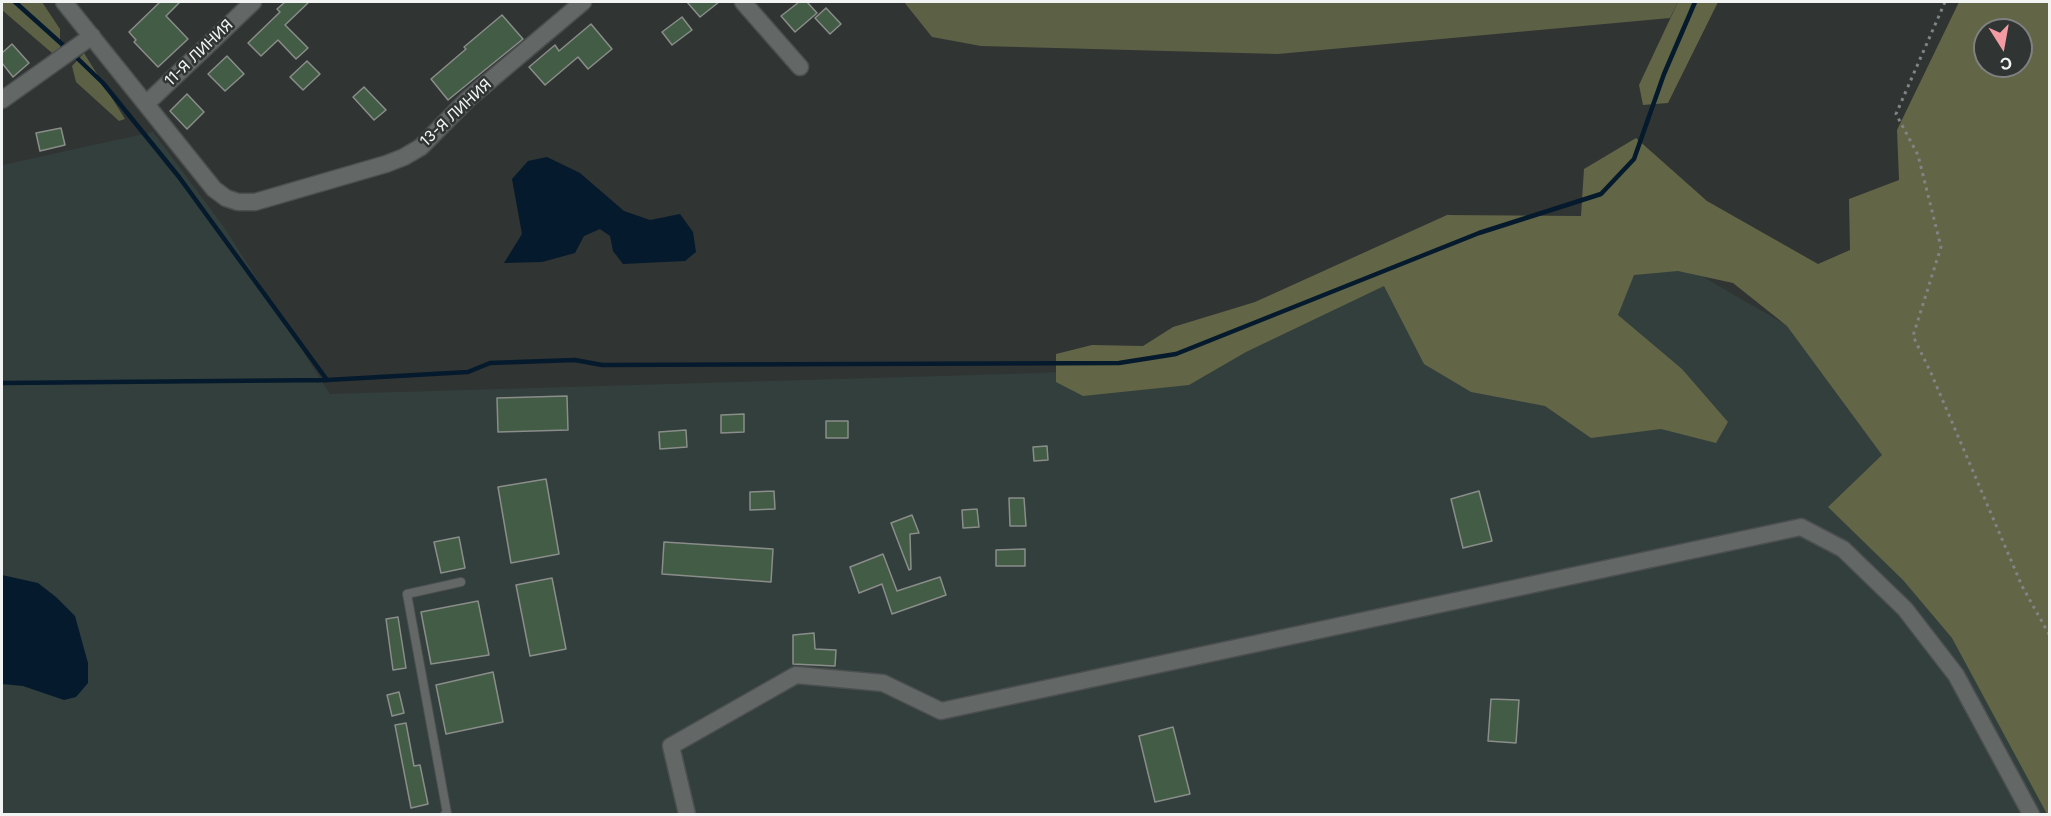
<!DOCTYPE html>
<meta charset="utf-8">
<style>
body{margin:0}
#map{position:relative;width:2051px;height:816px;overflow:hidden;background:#303433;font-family:Inter,sans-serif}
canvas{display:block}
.frame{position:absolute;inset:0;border:3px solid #f2f4f4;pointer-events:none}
.north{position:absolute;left:1973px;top:18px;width:60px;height:60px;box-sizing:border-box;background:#303433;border:2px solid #7e8180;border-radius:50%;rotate:169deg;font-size:16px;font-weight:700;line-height:24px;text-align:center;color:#f2f4f4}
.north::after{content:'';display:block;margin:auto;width:21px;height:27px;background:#f49aa3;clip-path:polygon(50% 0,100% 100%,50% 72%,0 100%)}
</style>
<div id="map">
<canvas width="2051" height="816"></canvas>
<div class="frame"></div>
<div class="north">С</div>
</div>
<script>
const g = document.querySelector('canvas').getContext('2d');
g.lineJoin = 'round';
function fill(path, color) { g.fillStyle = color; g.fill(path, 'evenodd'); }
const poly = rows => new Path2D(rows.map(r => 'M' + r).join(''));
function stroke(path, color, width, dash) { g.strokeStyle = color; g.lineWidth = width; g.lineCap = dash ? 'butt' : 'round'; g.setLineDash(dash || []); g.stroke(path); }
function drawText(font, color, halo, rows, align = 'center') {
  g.font = font + ' Inter,sans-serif'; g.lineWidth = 5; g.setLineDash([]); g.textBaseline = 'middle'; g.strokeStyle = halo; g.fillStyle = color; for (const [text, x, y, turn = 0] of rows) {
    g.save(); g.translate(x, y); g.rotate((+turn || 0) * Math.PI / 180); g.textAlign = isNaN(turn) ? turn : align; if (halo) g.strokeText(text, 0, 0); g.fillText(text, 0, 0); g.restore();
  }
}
fill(poly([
 [153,132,224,227,330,394,1041,373,1191,363,1460,244,1686,267,1840,356,2049,814,2,814,2,165]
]), '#333f3d');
fill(poly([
 [2,2,42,2,60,29,60,52,52,53,2,10],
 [904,2,1678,2,1670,18,1278,54,981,46,932,37],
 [84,53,125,119,119,121,76,82,72,66]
]), '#5c6045');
fill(poly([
 [1678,2,1718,2,1668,103,1643,105,1639,85],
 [1959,2,2049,2,2049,814,2047,814,1952,638,1903,580,1828,507,1882,455,1787,326,1733,283,1678,271,1634,275,1618,315,1682,369,1728,422,1716,443,1661,429,1591,438,1545,406,1471,392,1424,364,1384,286,1246,352,1189,385,1083,396,1056,382,1056,354,1092,345,1143,346,1173,327,1255,302,1447,215,1581,216,1584,169,1636,138,1707,201,1818,264,1850,250,1849,199,1899,180,1897,130],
 [1985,30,2021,30,2021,66,1985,66]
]), '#626546');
fill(poly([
 [547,157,580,173,624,211,650,220,680,214,693,232,696,252,685,261,623,264,613,251,610,236,600,229,584,236,575,253,542,262,504,263,522,234,512,179,528,161],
 [2,575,38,583,56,597,75,616,88,663,88,683,76,697,64,700,23,686,2,684]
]), '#051a2d');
stroke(poly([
 [15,2,64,46],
 [76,57,103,83,179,177,327,380],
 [2,383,327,380,468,372,490,363,575,360,602,365,1119,363,1176,354,1479,233,1601,194,1634,159,1664,74,1695,2]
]), '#051a2d', 4.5);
const building = poly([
 [160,2,180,2,166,16,188,39,158,67,134,42,136,40,129,32,160,2],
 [285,2,309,2,285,25,308,48,296,59,278,40,261,56,248,43,280,12,277,9,285,2],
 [687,2,719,2,700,17,687,2],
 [799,2,807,2,817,13,795,32,781,16,799,2],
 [826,8,841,24,830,34,815,18,826,8],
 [502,15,523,39,448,100,431,79,466,49,464,47,502,15],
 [682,17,692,30,672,45,662,32,682,17],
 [591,24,612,49,588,69,578,57,545,85,529,67,555,45,559,51,591,24],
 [12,44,29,63,13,77,2,63,2,53,12,44],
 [227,56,244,74,225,91,208,74,227,56],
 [307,61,320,74,303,90,290,77,307,61],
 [364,87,386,110,374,120,353,97,364,87],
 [187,94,204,112,187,129,170,111,187,94],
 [61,128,65,145,40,151,36,133,61,128],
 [567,396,568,430,498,432,497,398,567,396],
 [744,414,744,432,721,433,721,415,744,414],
 [826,421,848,421,848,438,826,438,826,421],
 [686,430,687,447,660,449,659,432,686,430],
 [1047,446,1048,460,1034,461,1033,447,1047,446],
 [546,479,559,554,511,563,498,487,546,479],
 [774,491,775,509,750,510,750,492,774,491],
 [1479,491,1492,541,1463,548,1451,499,1479,491],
 [1009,498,1024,498,1026,526,1010,526,1009,498],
 [977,509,979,527,963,528,962,510,977,509],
 [912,515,919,533,910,534,911,569,909,570,891,523,912,515],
 [459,537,465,568,441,573,434,542,459,537],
 [664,542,773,549,771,582,662,574,664,542],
 [1025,549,1025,566,996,566,996,550,1025,549],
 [883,554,897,591,940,577,946,595,892,614,882,584,859,593,850,567,883,554],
 [552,578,566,649,530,656,516,585,552,578],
 [478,601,489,655,431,664,421,612,478,601],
 [398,617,406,668,393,670,386,619,398,617],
 [814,633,815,649,836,650,835,666,793,664,793,635,814,633],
 [493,672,503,722,446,734,436,685,493,672],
 [399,692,404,713,392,716,387,695,399,692],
 [1491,699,1519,700,1516,743,1488,741,1491,699],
 [406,723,414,766,420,765,428,804,411,808,395,725,406,723],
 [1173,727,1190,794,1155,802,1139,736,1173,727]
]);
fill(building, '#435c45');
stroke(building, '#8a8d8a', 1.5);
const service = poly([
 [445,814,447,813,407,594,461,582]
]);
const minor = poly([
 [64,2,214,189,226,198,238,202,255,202,386,164,404,157,421,147,468,99,583,2],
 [743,2,800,67],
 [2,100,92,36],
 [146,104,253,2],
 [687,814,671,746,796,675,883,683,941,711,1801,527,1843,549,1905,609,1956,675,2031,814]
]);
stroke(service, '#4c4f4f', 10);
stroke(minor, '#4c4f4f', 19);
stroke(poly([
 [1945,2,1896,114,1918,155,1941,247,1913,336,1931,373,2022,586,2050,636]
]), '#818484', 3, [3, 4.5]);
stroke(service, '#636766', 8);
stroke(minor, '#636766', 16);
drawText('15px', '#f2f4f4', '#303433', [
 ["11-Я ЛИНИЯ",199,53,-44],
 ["13-Я ЛИНИЯ",456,113,-43]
]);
</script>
